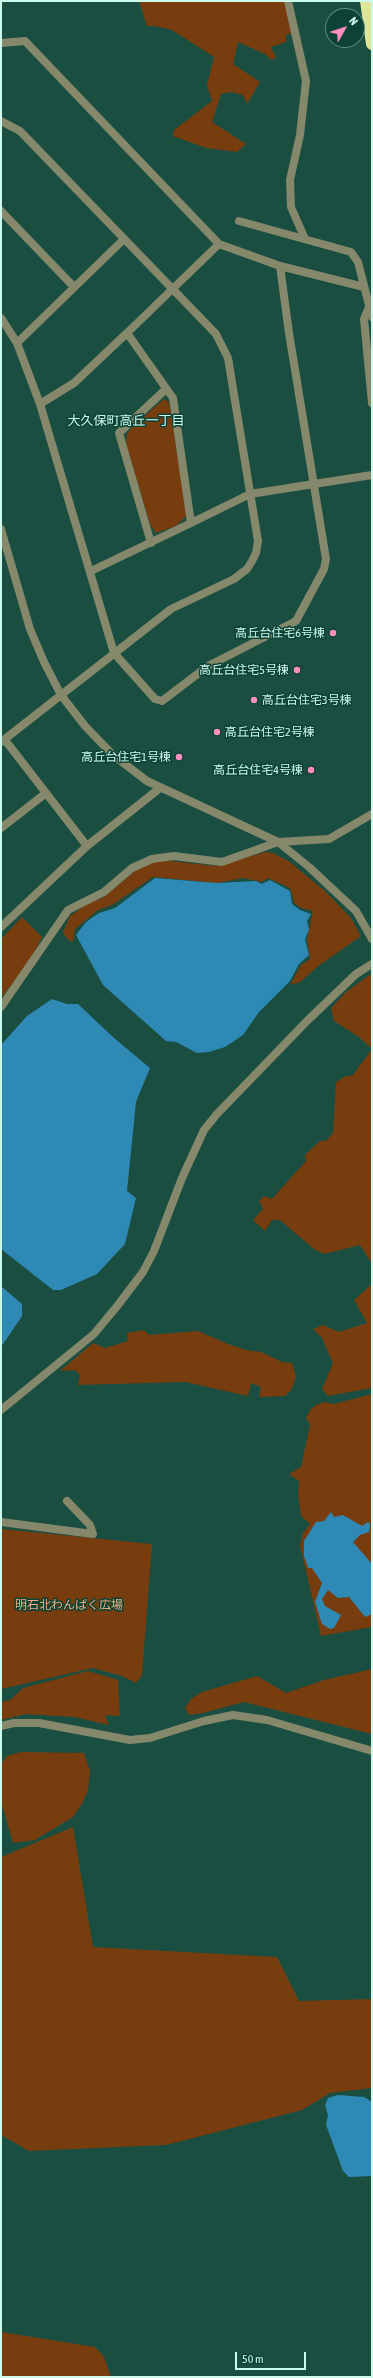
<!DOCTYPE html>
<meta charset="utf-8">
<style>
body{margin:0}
#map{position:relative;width:373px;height:2378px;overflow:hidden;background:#1a4e41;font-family:"Asap Condensed",sans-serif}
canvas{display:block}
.frame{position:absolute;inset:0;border:2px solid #cdf9eb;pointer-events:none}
.north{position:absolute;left:325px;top:8px;width:40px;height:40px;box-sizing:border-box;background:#0d4336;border:1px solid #5a8c7e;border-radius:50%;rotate:51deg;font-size:11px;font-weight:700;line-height:16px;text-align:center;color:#cdf9eb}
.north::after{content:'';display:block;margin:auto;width:14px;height:18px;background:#fd8ebe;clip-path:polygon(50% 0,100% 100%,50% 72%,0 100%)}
.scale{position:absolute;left:235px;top:2352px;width:71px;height:18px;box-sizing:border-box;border:2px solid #cdf9eb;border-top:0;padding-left:5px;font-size:12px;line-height:14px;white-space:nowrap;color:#cdf9eb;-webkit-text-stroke:3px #0d4336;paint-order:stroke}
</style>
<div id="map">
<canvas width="373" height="2378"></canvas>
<div class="frame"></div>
<div class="north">N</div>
<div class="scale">50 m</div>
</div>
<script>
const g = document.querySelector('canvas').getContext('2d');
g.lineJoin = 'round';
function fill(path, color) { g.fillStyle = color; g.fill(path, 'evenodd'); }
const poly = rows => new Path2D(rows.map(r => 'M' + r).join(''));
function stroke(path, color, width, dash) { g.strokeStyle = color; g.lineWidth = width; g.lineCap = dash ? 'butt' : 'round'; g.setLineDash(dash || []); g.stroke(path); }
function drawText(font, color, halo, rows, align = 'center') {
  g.font = font + ' "Asap Condensed","Noto Sans JP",sans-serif'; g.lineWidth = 3; g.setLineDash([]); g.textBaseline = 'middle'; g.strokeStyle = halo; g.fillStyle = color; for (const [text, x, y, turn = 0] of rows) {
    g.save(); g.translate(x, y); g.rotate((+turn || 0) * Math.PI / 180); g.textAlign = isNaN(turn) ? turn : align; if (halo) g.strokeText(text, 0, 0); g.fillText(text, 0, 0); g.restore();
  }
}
fill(poly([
 [139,1,285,1,292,33,286,35,286,42,271,47,276,58,271,60,265,54,238,42,233,64,260,82,247,104,243,95,231,92,221,94,212,122,246,144,237,152,206,148,173,136,174,130,212,101,207,85,214,57,172,30,155,26,147,26],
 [164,399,169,402,187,515,176,526,156,533,150,524,126,443,127,434,132,427],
 [265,852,273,853,290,862,326,892,351,918,361,936,317,967,300,982,290,985,301,965,310,959,307,939,313,911,301,908,294,903,290,888,268,878,262,882,243,878,217,883,153,877,112,905,98,910,75,929,73,942,67,939,63,932,70,916,90,902,101,899,139,868,161,860,216,866],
 [22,917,42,937,30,961,1,998,1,939],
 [372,973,372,1264,360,1245,324,1254,314,1249,280,1220,272,1220,265,1231,253,1220,263,1209,259,1201,264,1196,272,1199,306,1161,305,1155,320,1141,326,1141,333,1133,336,1082,346,1076,352,1076,372,1049,359,1037,334,1021,331,1008,346,992],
 [372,1284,372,1388,328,1396,322,1389,333,1363,322,1338,313,1329,323,1325,339,1332,367,1323,354,1300],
 [144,1330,149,1335,198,1331,228,1344,246,1350,261,1352,282,1362,292,1363,296,1377,291,1390,285,1396,259,1397,261,1387,251,1383,248,1396,185,1382,78,1385,80,1375,75,1370,60,1371,93,1343,105,1348,128,1341,127,1333],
 [372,1394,372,1627,321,1636,300,1545,303,1533,310,1524,301,1516,298,1495,299,1481,289,1474,301,1467,310,1425,306,1418,310,1410,316,1405,325,1402,334,1404],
 [1,1529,152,1544,142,1675,136,1683,122,1676,93,1668,1,1689],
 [372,1669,372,1734,244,1702,203,1713,189,1715,185,1708,191,1699,202,1692,257,1676,286,1693,324,1680],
 [88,1671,118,1680,120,1716,105,1715,109,1725,74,1717,26,1714,1,1720,1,1702,10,1700,23,1688],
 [21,1752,84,1753,90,1771,88,1790,82,1804,73,1817,35,1840,13,1843,1,1801,1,1764,7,1756],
 [73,1827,93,1947,277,1957,299,2001,372,1999,372,2088,330,2093,302,2110,166,2145,29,2151,1,2135,1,1857],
 [1,2332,95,2347,104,2357,111,2377,1,2377]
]), '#773d0f');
fill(poly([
 [155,878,217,883,256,881,262,884,270,880,290,891,292,904,300,910,311,914,307,921,309,930,305,939,309,955,299,964,290,981,259,1012,243,1035,225,1047,209,1052,197,1053,176,1042,166,1041,103,985,76,935,86,922,99,913,115,908],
 [52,999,67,1004,78,1004,114,1038,150,1068,136,1102,127,1191,136,1198,125,1244,97,1274,61,1290,53,1290,1,1249,1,1045,27,1016],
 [1,1286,22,1304,22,1316,1,1347],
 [331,1512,334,1517,343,1515,362,1526,368,1522,370,1525,369,1532,360,1535,353,1542,372,1564,372,1614,365,1617,349,1597,338,1598,328,1590,322,1599,325,1606,341,1615,334,1628,330,1629,322,1624,315,1602,322,1583,312,1568,308,1568,304,1556,304,1541,316,1522,324,1521],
 [338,2095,364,2097,372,2102,372,2176,349,2177,343,2171,326,2125,328,2115,325,2105,328,2098]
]), '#2e89b5');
stroke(poly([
 [288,1,306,81,300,135,290,180,291,207,305,239],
 [1,43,25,41,219,244,280,266,364,287],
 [1,211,74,287],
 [239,221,351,252,358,262,372,317],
 [369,307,364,319,372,403],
 [1,318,17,343,40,404,114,653,155,699,162,701,208,666,296,621,324,569,326,559,289,333,280,266],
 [127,333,219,244],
 [17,343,124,239],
 [40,404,74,383,127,333,173,398,191,523,91,571],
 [191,523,250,494,372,475],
 [151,543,119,433,166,389],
 [5,740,87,846],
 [1,828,46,793],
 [1,927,87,846,160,788],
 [1,1007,68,910,104,892,132,868,152,859,174,856,222,862,278,842,329,839,372,814],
 [1,1522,93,1534,90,1525,67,1501],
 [1,1726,14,1723,39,1723,130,1740,150,1738,204,1721,233,1715,267,1720,372,1751]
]), '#85886a', 8);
stroke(poly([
 [1,121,20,131,216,334,228,358,258,541,256,553,252,561,247,569,234,579,171,609,1,742],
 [1,529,30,629,44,662,61,695,85,726,113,755,147,781,278,842,309,867,356,911,372,939],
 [1,1410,94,1334,118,1305,143,1272,154,1251,182,1178,204,1130,217,1114,307,1021,356,974,372,964]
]), '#85886a', 8);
stroke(poly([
 [366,1,372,44]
]), '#dde699', 12);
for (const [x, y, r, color] of [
 [333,633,4,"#fd8ebe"],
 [297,670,4,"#fd8ebe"],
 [254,700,4,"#fd8ebe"],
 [217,732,4,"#fd8ebe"],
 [179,757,4,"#fd8ebe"],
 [311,770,4,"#fd8ebe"]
]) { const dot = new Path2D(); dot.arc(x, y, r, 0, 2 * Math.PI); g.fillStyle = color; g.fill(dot); stroke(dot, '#0d4336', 1.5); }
drawText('12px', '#cdf9eb', '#0d4336', [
 ["高丘台住宅6号棟",325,633],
 ["高丘台住宅5号棟",289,670],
 ["高丘台住宅3号棟",262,700,"left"],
 ["高丘台住宅2号棟",225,732,"left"],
 ["高丘台住宅1号棟",171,757],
 ["高丘台住宅4号棟",303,770]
], 'right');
drawText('12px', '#f0ad82', '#0d4336', [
 ["明石北わんぱく広場",69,1605]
]);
drawText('13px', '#cdf9eb', '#0d4336', [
 ["大久保町高丘一丁目",126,421]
]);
</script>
